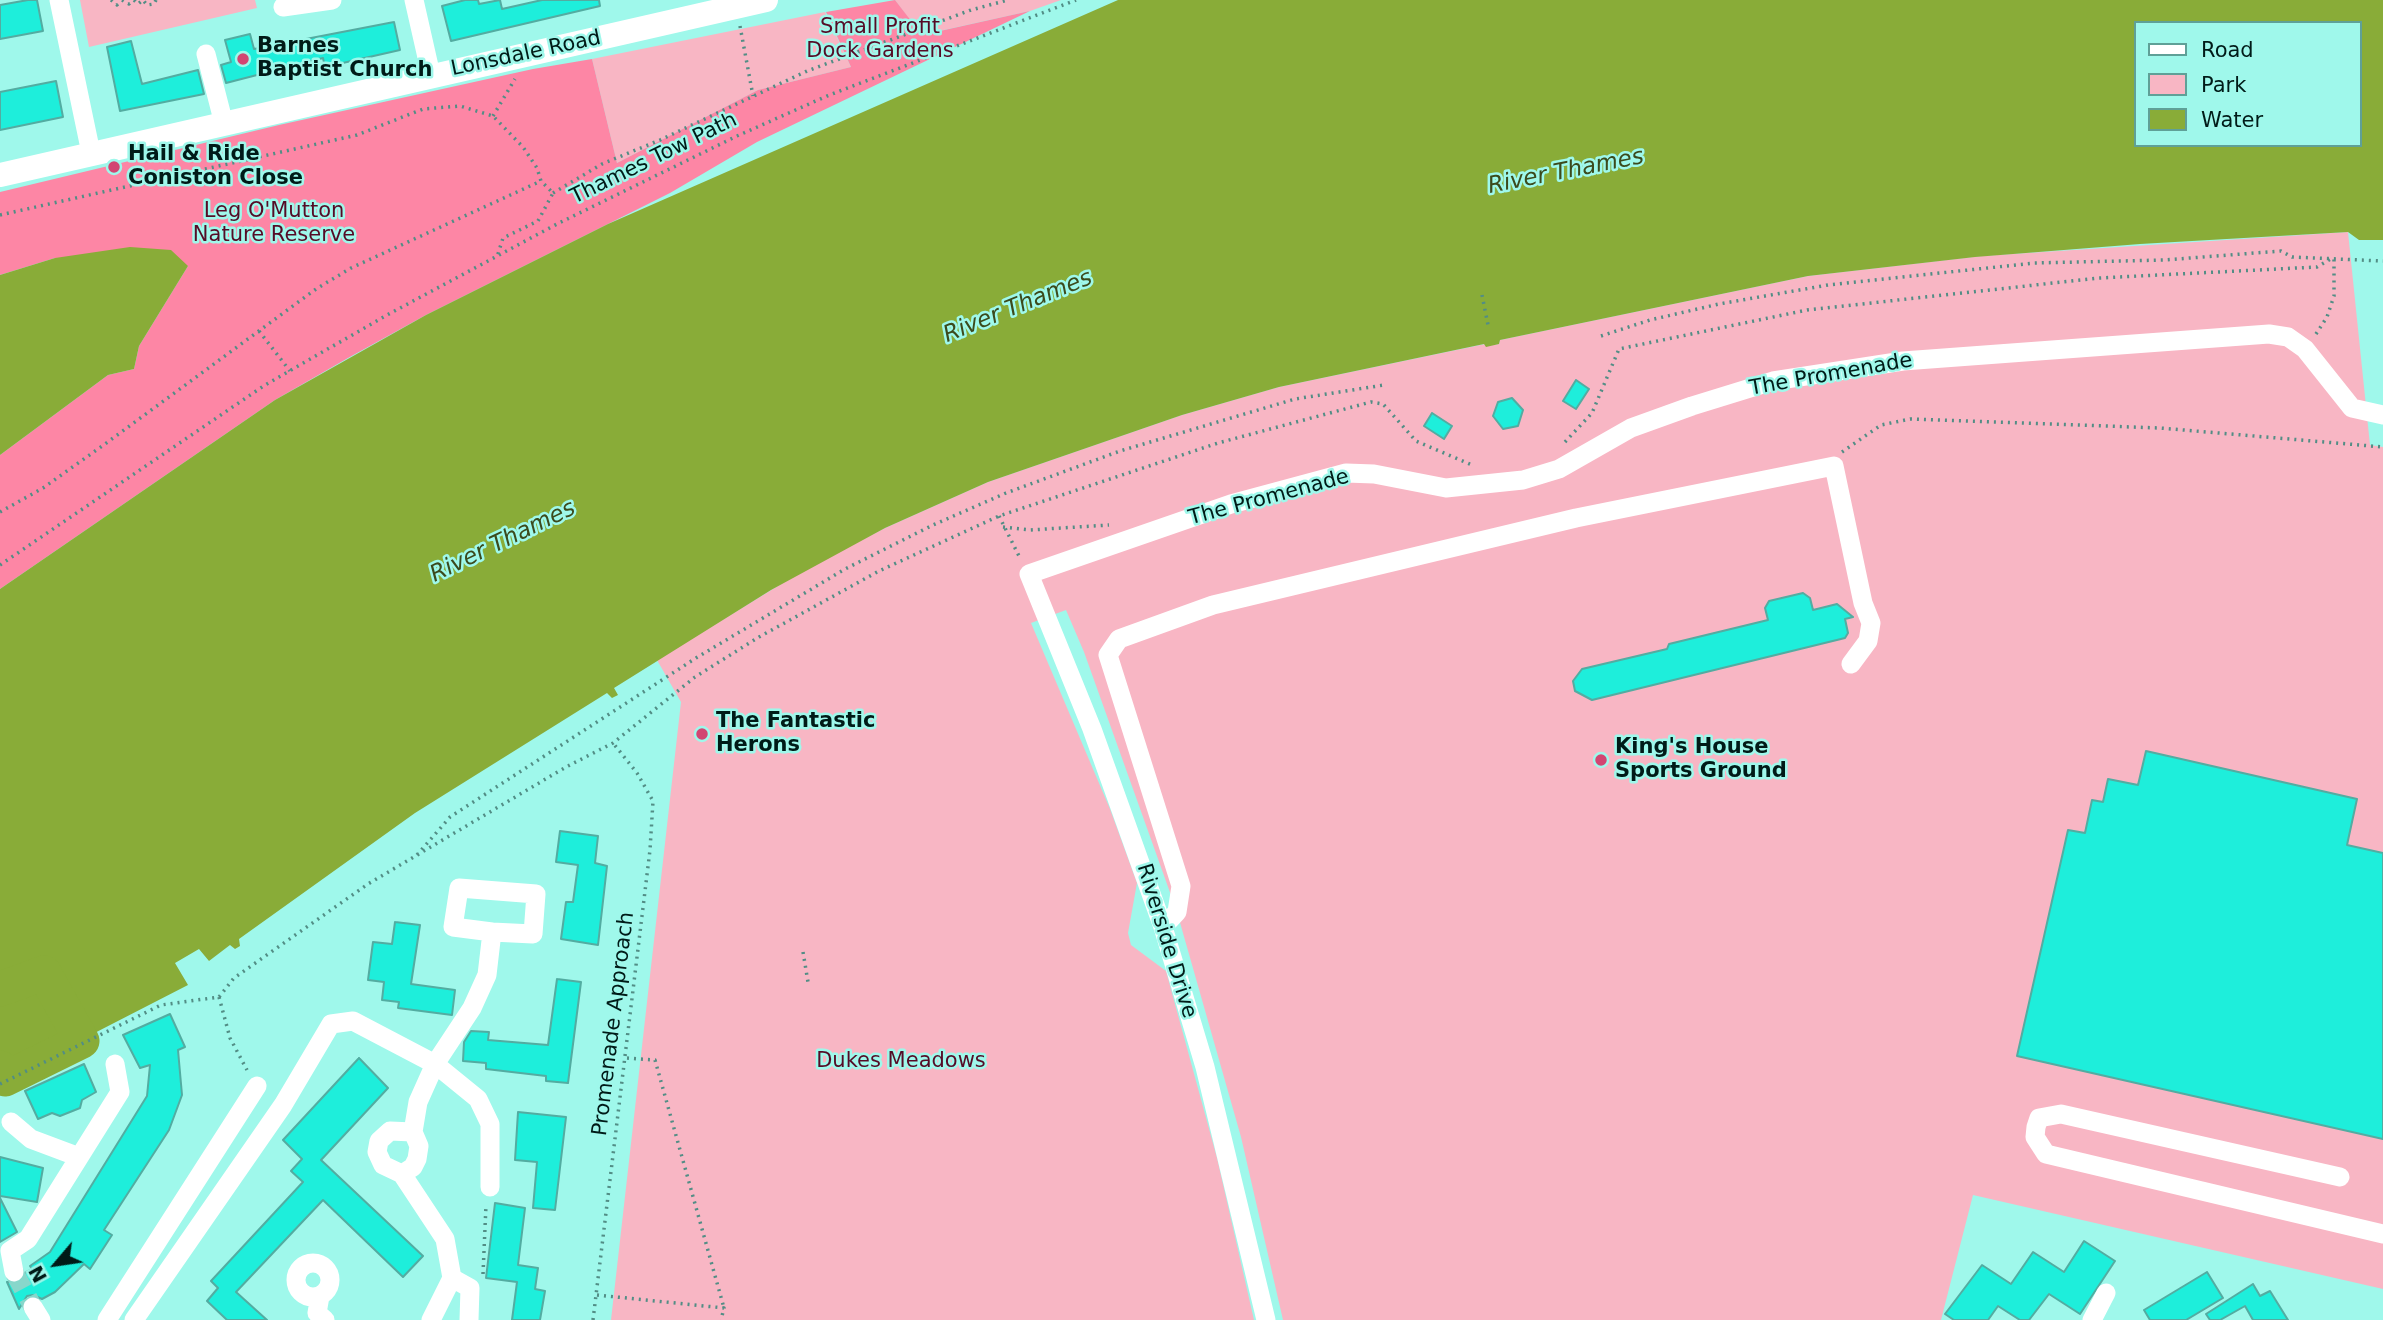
<!DOCTYPE html>
<style>
body{margin:0}
#map{position:relative;width:2383px;height:1320px;overflow:hidden;background:#9ff8eb;font-family:"DejaVu Sans",sans-serif}
canvas{display:block}
.legend{position:absolute;left:2134px;top:21px;width:228px;height:126px;box-sizing:border-box;background:#9ff8eb;border:2px solid #5fa097;margin:0;padding:9px 12px;list-style:none;font-size:21px;color:#001b18}
.legend li{display:flex;align-items:center;gap:14px;height:35px}
.legend b{width:35px;border:2px solid #5fa097}
.north{position:absolute;left:21px;top:1229px;width:70px;height:70px;-webkit-text-stroke:5px #9ff8eb;paint-order:stroke;rotate:241deg;font-size:19px;font-weight:700;line-height:28px;text-align:center;color:#001b18}
.north::after{content:'';display:block;margin:auto;width:24px;height:32px;background:#001b18;clip-path:polygon(50% 0,100% 100%,50% 72%,0 100%)}
</style>
<div id="map">
<canvas width="2383" height="1320"></canvas>
<ul class="legend">
<li><b style="height:9px;background:#fff"></b>Road</li>
<li><b style="height:19px;background:#f8b6c4"></b>Park</li>
<li><b style="height:19px;background:#89ac38"></b>Water</li>
</ul>
<div class="north">N</div>
</div>
<script>
const g = document.querySelector('canvas').getContext('2d');
g.lineJoin = 'round';
function fill(path, color) { g.fillStyle = color; g.fill(path, 'evenodd'); }
const poly = rows => new Path2D(rows.map(r => 'M' + r).join(''));
function stroke(path, color, width, dash) { g.strokeStyle = color; g.lineWidth = width; g.lineCap = dash ? 'butt' : 'round'; g.setLineDash(dash || []); g.stroke(path); }
function drawText(font, color, halo, rows, align = 'center') {
  g.font = font + ' "DejaVu Sans",sans-serif'; g.lineWidth = 5; g.setLineDash([]); g.textBaseline = 'middle'; g.strokeStyle = halo; g.fillStyle = color; for (const [text, x, y, turn = 0] of rows) {
    g.save(); g.translate(x, y); g.rotate((+turn || 0) * Math.PI / 180); g.textAlign = isNaN(turn) ? turn : align; if (halo) g.strokeText(text, 0, 0); g.fillText(text, 0, 0); g.restore();
  }
}
fill(poly([
 [80,0,255,0,257,8,89,47],
 [895,0,1061,0,1030,11,921,35],
 [825,12,851,67,758,90,617,163,592,59],
 [2348,232,2370,445,2383,447,2383,1289,1973,1195,1941,1320,1283,1320,1241,1137,1177,912,1084,652,1066,610,1031,623,1110,809,1137,883,1128,933,1131,945,1166,971,1217,1158,1254,1320,611,1320,681,702,657,660,804,570,885,528,988,482,1182,415,1279,387,1485,344,1487,346,1499,344,1500,340,1808,276,1982,256]
]), '#f8b6c4');
fill(poly([
 [895,0,922,35,1030,11,757,142,670,193,426,315,348,358,275,400,0,589,0,455,108,375,134,369,139,346,188,266,55,258,0,275,0,192,279,125,533,69,592,59,617,163,758,90,851,67,826,12]
]), '#fd86a5');
fill(poly([
 [1118,0,2383,0,2383,240,2359,240,2348,232,2140,244,1975,257,1808,276,1500,340,1499,344,1486,347,1484,344,1279,387,1182,415,988,482,885,528,771,590,614,688,618,695,612,698,607,693,415,813,239,939,240,946,235,949,230,945,209,961,199,949,175,963,188,985,5,1079,0,1068,0,589,275,400,426,315,608,224],
 [2136,23,2360,23,2360,145,2136,145],
 [130,247,171,250,188,266,139,346,134,369,108,375,0,455,0,275,55,258]
]), '#89ac38');
stroke(poly([
 [0,989,44,973,82,1041,5,1079,0,1068]
]), '#89ac38', 35);
const building = poly([
 [28,0,37,0,43,31,0,39,0,5,28,0],
 [465,0,478,0,479,4,500,0,502,9,542,0,599,0,600,6,451,41,442,6,465,0],
 [394,22,400,50,325,67,323,58,226,83,221,65,231,62,225,40,250,34,254,49,394,22],
 [131,41,142,84,198,70,204,94,120,111,107,47,131,41],
 [56,81,63,117,0,130,0,92,56,81],
 [1576,380,1589,389,1576,409,1563,401,1576,380],
 [1512,398,1523,410,1518,426,1503,429,1493,416,1498,402,1512,398],
 [1432,413,1452,426,1444,439,1424,426,1432,413],
 [1803,593,1810,598,1813,610,1837,604,1853,617,1845,619,1848,633,1845,638,1592,700,1575,691,1573,681,1582,669,1667,649,1669,644,1768,620,1765,608,1769,601,1803,593],
 [2146,751,2357,799,2347,845,2383,853,2383,1139,2017,1056,2068,830,2085,833,2092,800,2103,802,2108,779,2138,785,2146,751],
 [560,831,598,836,595,863,607,866,598,945,561,939,566,902,573,902,578,865,556,862,560,831],
 [395,922,420,925,411,984,455,990,452,1015,398,1008,399,1002,382,1000,384,982,368,980,373,942,392,944,395,922],
 [557,979,581,982,568,1083,546,1081,546,1076,486,1069,486,1063,463,1061,464,1042,471,1031,489,1032,488,1040,548,1045,557,979],
 [170,1014,185,1047,178,1050,182,1095,169,1130,104,1230,112,1235,90,1269,84,1264,55,1292,42,1299,33,1295,27,1296,19,1309,7,1282,21,1282,26,1272,32,1269,30,1266,50,1252,147,1096,150,1065,140,1068,123,1035,170,1014],
 [359,1058,388,1088,321,1160,423,1256,403,1277,323,1200,236,1292,267,1320,227,1320,207,1301,218,1288,211,1281,303,1182,291,1171,302,1159,283,1140,359,1058],
 [84,1064,96,1092,82,1100,80,1108,60,1116,52,1113,38,1119,25,1091,84,1064],
 [518,1112,566,1117,555,1210,533,1208,537,1162,515,1160,518,1112],
 [0,1157,43,1168,37,1202,0,1196,0,1157],
 [0,1198,17,1232,0,1242,0,1198],
 [495,1203,525,1208,518,1265,538,1268,535,1289,545,1291,540,1320,512,1320,517,1282,486,1278,495,1203],
 [2084,1241,2115,1261,2080,1314,2049,1294,2029,1320,2020,1320,1998,1306,1988,1320,1954,1320,1945,1314,1982,1265,2011,1284,2033,1252,2064,1272,2084,1241],
 [2207,1272,2223,1298,2186,1320,2150,1320,2144,1310,2207,1272],
 [2253,1284,2260,1296,2270,1291,2288,1320,2253,1320,2245,1306,2220,1320,2210,1320,2206,1314,2253,1284]
]);
fill(building, '#1eeedb');
stroke(building, '#53aca1', 2);
stroke(poly([
 [14,1272,33,1307]
]), '#87d7cb', 19, [19, 10]);
stroke(poly([
 [111,0,117,5,120,0],
 [122,0,129,4,132,0],
 [134,0,138,4,143,0,147,5,154,4,156,0],
 [740,26,753,96],
 [493,116,515,79],
 [553,193,602,164,660,140,807,71,971,10,1008,0],
 [0,215,357,135,423,109,460,106,493,116,523,147,537,168,541,181,553,193,538,221,503,238,497,257],
 [1482,295,1488,325],
 [259,331,290,371],
 [2316,334,2327,317,2334,296,2334,257],
 [1601,336,1650,320,1719,304,1828,285,2034,263,2164,260,2281,251,2292,257,2383,261],
 [1565,442,1592,413,1619,349,1807,310,2099,278,2317,267,2334,257],
 [1842,452,1881,425,1910,419,2160,428,2383,447],
 [0,512,43,488,105,444,316,289,351,268,541,181],
 [999,516,1020,558],
 [1003,527,1030,530,1109,525],
 [0,565,265,385,387,315,557,224,737,136,827,96,1076,0],
 [417,855,450,817,696,658,845,569,933,525,1006,493,1120,451,1295,399,1384,385],
 [803,952,808,982],
 [219,997,230,1038,247,1070],
 [627,1058,655,1060,724,1308],
 [0,1084,161,1005,219,997,234,978,368,884,566,767,613,743,695,677,759,637,879,571,999,516,1218,443,1371,402,1383,404,1416,441,1472,465],
 [483,1274,486,1205],
 [597,1295,724,1308,721,1320],
 [593,1320,650,850,653,801,637,773,613,743]
]), '#528d85', 3.5, [2, 5]);
stroke(poly([
 [59,0,91,153],
 [414,0,431,75],
 [283,7,332,0],
 [206,54,224,124],
 [1163,927,1177,912,1181,886,1108,655,1119,639,1213,605,1576,518,1834,466,1863,603,1871,623,1868,641,1851,664],
 [11,1122,31,1139,79,1157],
 [413,1132,418,1102,435,1064,472,1008,487,975,492,932,453,927,459,888,536,894,533,934,492,932],
 [413,1132,390,1131,379,1141,377,1152,383,1165,402,1174,445,1239,452,1278,431,1320],
 [402,1174,413,1167,417,1159,419,1146,413,1132],
 [2340,1177,2061,1114,2039,1118,2036,1127,2035,1137,2046,1154,2383,1234],
 '296 1280a17 17 0 1 1 34 0a17 17 0 1 1-34 0Z',
 [14,1272,10,1251,28,1239,120,1092,115,1064],
 [452,1278,470,1288,469,1320],
 [320,1296,317,1313,325,1320],
 [33,1307,41,1320],
 [107,1320,257,1086],
 [134,1320,283,1105,331,1024,353,1021,435,1064,478,1099,490,1124,490,1187],
 [1266,1320,1205,1067,1163,927,1092,729,1029,574,1231,504,1346,473,1374,474,1446,488,1523,480,1559,469,1631,428,1692,406,1773,381,1903,361,2269,334,2288,337,2305,349,2352,408,2383,415],
 [2092,1320,2106,1293]
]), '#fff', 19);
stroke(poly([
 [0,175,766,0]
]), '#fff', 24);
for (const [x, y, r, color] of [
 [243,59,7,"#d24572"],
 [114,167,7,"#d24572"],
 [702,734,7,"#d24572"],
 [1601,760,7,"#d24572"]
]) { const dot = new Path2D(); dot.arc(x, y, r, 0, 2 * Math.PI); g.fillStyle = color; g.fill(dot); stroke(dot, '#9ff8eb', 2.5); }
drawText('21px', '#550b26', '#9ff8eb', [
 ["Small Profit",880,28],
 ["Dock Gardens",880,52],
 ["Leg O'Mutton",274,212],
 ["Nature Reserve",274,236],
 ["Dukes Meadows",901,1062]
]);
drawText('bold 21px', '#001b18', '#9ff8eb', [
 ["Barnes",257,47],
 ["Baptist Church",257,71],
 ["Hail & Ride",128,155],
 ["Coniston Close",128,179],
 ["The Fantastic",716,722],
 ["Herons",716,746],
 ["King's House",1615,748],
 ["Sports Ground",1615,772]
], 'left');
drawText('21px', '#001b18', '#9ff8eb', [
 ["Lonsdale Road",526,54,-12],
 ["Thames Tow Path",654,159,-26],
 ["The Promenade",1831,375,-10],
 ["The Promenade",1269,498,-15],
 ["Riverside Drive",1166,941,73],
 ["Promenade Approach",614,1024,-83]
]);
drawText('italic 23px', '#3b4a1c', '#9ff8eb', [
 ["River Thames",1566,172,-11],
 ["River Thames",1018,307,-22],
 ["River Thames",503,542,-26]
]);
</script>
